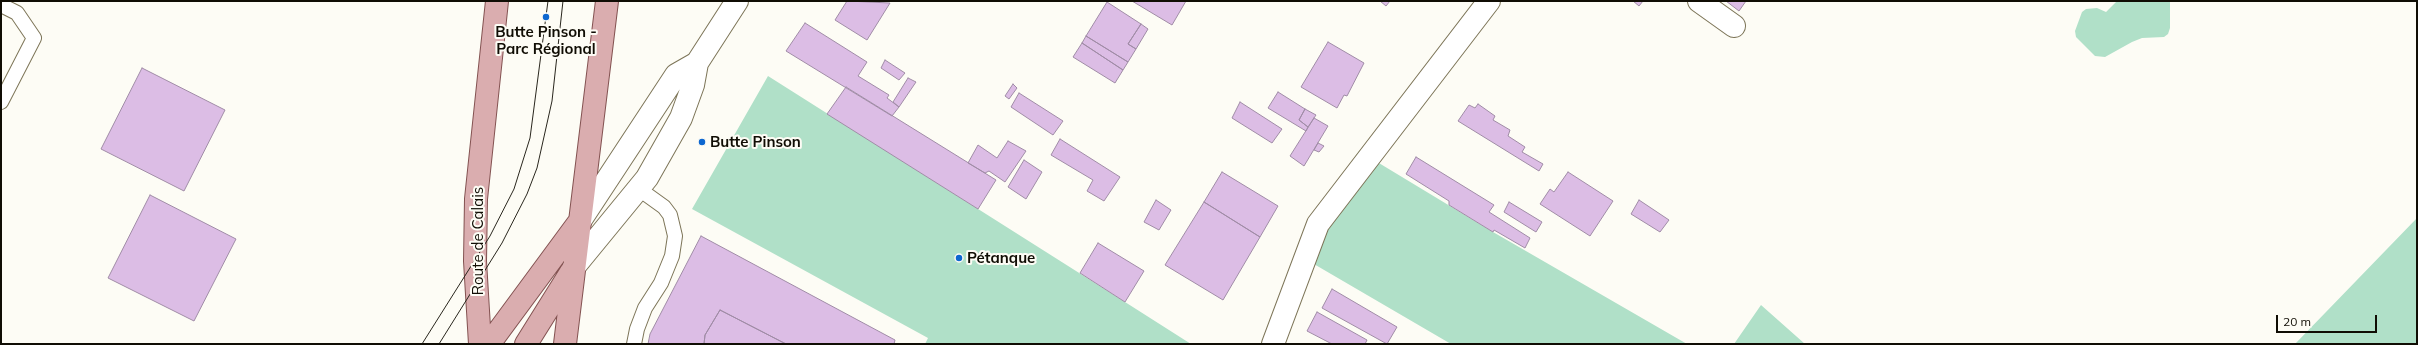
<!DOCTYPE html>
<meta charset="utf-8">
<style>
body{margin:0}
#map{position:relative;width:2418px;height:345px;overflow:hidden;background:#fdfcf5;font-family:Mulish,sans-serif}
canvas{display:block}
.frame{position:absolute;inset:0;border:2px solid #100d04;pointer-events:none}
.scale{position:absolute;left:2276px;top:315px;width:101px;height:18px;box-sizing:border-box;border:2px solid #100d04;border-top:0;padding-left:5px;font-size:12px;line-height:14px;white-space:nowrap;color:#100d04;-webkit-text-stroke:3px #fdfcf5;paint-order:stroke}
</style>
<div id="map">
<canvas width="2418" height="345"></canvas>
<div class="frame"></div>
<div class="scale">20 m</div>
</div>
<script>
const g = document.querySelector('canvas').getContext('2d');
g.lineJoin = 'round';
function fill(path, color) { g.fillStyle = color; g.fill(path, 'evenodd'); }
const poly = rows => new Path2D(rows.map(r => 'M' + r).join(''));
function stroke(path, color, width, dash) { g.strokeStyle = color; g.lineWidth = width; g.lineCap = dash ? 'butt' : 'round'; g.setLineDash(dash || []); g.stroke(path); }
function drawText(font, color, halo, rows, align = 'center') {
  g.font = font + ' Mulish,sans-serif'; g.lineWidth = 4; g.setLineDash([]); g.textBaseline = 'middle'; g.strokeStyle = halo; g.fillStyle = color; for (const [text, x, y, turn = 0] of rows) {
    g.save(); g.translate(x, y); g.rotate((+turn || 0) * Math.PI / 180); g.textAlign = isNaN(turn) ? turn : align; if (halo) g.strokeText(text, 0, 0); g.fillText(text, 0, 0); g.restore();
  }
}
fill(poly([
 [2117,1,2170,1,2170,28,2168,34,2164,37,2142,38,2132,42,2105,57,2095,56,2076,37,2075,31,2082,12,2086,9,2097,8,2106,12],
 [768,76,1125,302,1191,344,925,344,928,338,692,209],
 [1359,151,1493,232,1687,344,1451,344,1307,260,1333,189],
 [2417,218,2417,344,2295,344],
 [1761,305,1805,344,1734,344]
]), '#b0e0c8');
const building = poly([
 [847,1,890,3,867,40,835,20,847,1],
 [1132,1,1186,1,1172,25,1132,1],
 [1380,1,1390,1,1386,6,1380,1],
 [1633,1,1643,1,1639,6,1633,1],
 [1726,1,1746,1,1739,11,1726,1],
 [1107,2,1141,24,1128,44,1136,49,1128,62,1086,36,1107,2],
 [805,23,867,62,858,76,889,95,887,98,899,107,892,116,786,51,805,23],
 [1141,24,1148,29,1136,49,1128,44,1141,24],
 [1086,36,1128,62,1123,70,1082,43,1086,36],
 [1328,42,1364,63,1347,96,1344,95,1337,108,1301,87,1328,42],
 [1082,43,1123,70,1115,83,1073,57,1082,43],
 [885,60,905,73,899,80,881,68,885,60],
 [142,68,225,110,184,191,101,149,142,68],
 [908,78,916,82,899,107,893,102,908,78],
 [1013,84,1017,88,1009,99,1005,96,1013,84],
 [846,87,996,180,978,209,827,114,846,87],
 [1278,92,1305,109,1299,120,1308,127,1306,131,1268,108,1278,92],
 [1019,93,1063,121,1053,135,1011,107,1019,93],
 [1240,102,1282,129,1272,143,1232,118,1240,102],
 [1478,104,1495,116,1493,120,1510,130,1508,136,1525,147,1522,152,1543,164,1539,171,1458,121,1469,105,1475,108,1478,104],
 [1305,109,1316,115,1308,127,1299,120,1305,109],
 [1314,118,1328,126,1304,166,1290,156,1314,118],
 [1060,139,1120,177,1104,201,1087,191,1093,180,1051,155,1060,139],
 [1008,141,1026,151,1005,182,989,171,985,173,968,163,978,145,997,158,1008,141],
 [1318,143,1324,146,1319,152,1314,150,1318,143],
 [1416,157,1494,205,1489,212,1530,238,1525,248,1494,230,1493,232,1449,205,1449,201,1406,174,1416,157],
 [1024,160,1042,172,1026,199,1008,187,1024,160],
 [1222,172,1278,206,1260,237,1204,202,1222,172],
 [1568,172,1613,201,1590,236,1540,204,1550,189,1554,192,1568,172],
 [150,195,236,239,194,321,108,278,150,195],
 [1156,200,1171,210,1159,230,1144,222,1156,200],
 [1639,200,1669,220,1660,232,1631,214,1639,200],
 [1204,202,1260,237,1223,300,1165,265,1204,202],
 [1509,202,1542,222,1536,232,1504,212,1509,202],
 [701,236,895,340,894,344,786,344,720,310,705,335,704,344,648,344,650,334,701,236],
 [1098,243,1144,271,1125,302,1080,273,1098,243],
 [1332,289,1397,327,1387,344,1322,308,1332,289],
 [720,310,786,344,704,344,705,335,720,310],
 [1317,312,1367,340,1365,344,1332,344,1307,331,1317,312]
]);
fill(building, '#dcbde5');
stroke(building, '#a08ca6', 1);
const service = poly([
 [1,5,17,13,34,38,1,102],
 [634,344,637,329,645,308,661,283,672,256,675,236,670,215,664,207,639,189]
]);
const minor = poly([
 [1699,1,1734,26],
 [1273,344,1318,224,1489,1]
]);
const tertiary = poly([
 [580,221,676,75,697,63,737,1],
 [574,267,647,178,681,118,693,85,697,63]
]);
const primary = poly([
 [480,344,475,261,476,199,497,1],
 [489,344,579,222],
 [526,344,571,272],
 [565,344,607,1]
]);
stroke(service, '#7d7558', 16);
stroke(minor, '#7d7558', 24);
stroke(tertiary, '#7d7558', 24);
stroke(primary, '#835251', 24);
stroke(service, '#fff', 14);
stroke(minor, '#fff', 22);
stroke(tertiary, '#fff', 22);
stroke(primary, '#daadaf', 22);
stroke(poly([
 [422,344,490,236,514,189,530,138,548,1],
 [439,344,502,243,527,194,537,168,552,101,563,1]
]), '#29261d', 1);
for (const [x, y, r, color] of [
 [546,17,4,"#0d67d0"],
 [702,142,4,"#0d67d0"],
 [959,258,4,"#0d67d0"]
]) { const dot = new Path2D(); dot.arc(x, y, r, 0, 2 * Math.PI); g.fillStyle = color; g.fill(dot); stroke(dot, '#fdfcf5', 1.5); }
drawText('bold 15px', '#100d04', '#fdfcf5', [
 ["Butte Pinson -",546,32,"center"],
 ["Parc Régional",546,49,"center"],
 ["Butte Pinson",710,142],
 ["Pétanque",967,258]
], 'left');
drawText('15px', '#100d04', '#fdfcf5', [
 ["Route de Calais",478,241,-90]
]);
</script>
